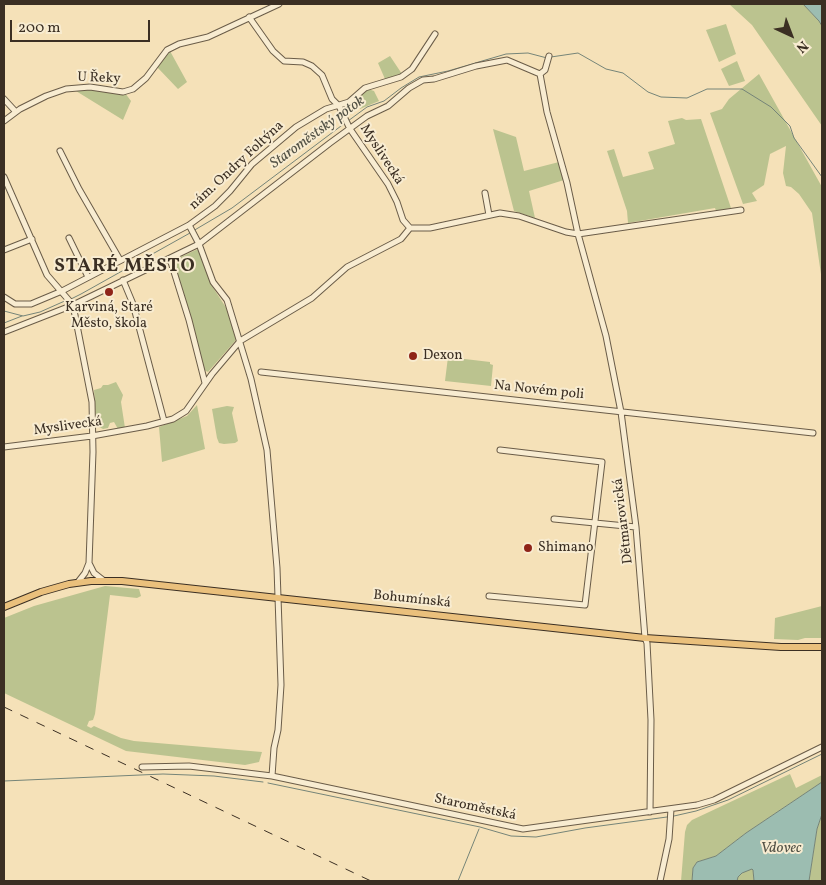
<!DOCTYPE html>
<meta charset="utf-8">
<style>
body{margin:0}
#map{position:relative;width:826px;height:885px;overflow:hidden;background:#f5e1b8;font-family:Vollkorn,serif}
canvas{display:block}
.frame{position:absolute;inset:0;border:5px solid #3b2f23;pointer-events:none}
.north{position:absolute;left:766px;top:10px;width:50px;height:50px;-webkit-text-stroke:4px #f8ecd1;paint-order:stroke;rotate:137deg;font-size:14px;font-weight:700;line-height:20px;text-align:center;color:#3b2f23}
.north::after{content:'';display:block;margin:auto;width:18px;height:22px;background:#3b2f23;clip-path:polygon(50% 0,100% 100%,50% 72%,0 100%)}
.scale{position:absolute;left:10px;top:20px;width:140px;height:22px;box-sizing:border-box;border:2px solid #3b2f23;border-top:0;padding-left:6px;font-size:15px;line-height:18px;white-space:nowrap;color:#3b2f23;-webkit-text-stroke:4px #f8ecd1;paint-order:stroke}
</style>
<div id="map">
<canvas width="826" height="885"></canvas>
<div class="frame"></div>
<div class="north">N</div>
<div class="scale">200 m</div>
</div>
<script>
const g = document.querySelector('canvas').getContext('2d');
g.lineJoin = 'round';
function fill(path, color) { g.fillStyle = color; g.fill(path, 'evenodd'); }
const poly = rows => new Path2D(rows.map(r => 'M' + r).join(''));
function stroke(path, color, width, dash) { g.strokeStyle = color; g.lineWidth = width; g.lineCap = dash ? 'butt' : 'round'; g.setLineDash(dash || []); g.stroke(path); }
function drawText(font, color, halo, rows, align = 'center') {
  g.font = font + ' Vollkorn,serif'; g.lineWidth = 4; g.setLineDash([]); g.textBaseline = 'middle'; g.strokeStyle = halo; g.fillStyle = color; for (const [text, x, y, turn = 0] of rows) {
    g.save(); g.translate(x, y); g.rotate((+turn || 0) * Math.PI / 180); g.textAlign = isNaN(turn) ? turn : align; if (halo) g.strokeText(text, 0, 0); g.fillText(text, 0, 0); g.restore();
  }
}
fill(poly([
 [729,4,803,4,819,21,822,26,822,126,752,25],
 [726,24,736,54,719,62,706,30],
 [170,51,187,82,178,89,157,67],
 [390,56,402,74,385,79,378,63],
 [737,61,745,81,729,86,721,69],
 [759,74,822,187,822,281,812,213,799,194,791,187,786,186,783,173,786,146,770,154,764,185,752,193,757,201,743,204,710,113,722,109,729,99],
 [93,89,125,93,131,101,123,120,76,91],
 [368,89,374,91,379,101,360,109,355,99],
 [682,118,686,120,701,119,731,208,716,211,715,208,628,223,627,211,607,151,614,149,623,177,654,169,648,152,675,144,668,121],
 [493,129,516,137,524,171,559,162,564,180,529,191,535,218,514,211],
 [198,249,212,286,227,309,236,340,208,372,204,370,172,261],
 [448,357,490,362,490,364,493,365,491,386,445,381],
 [116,382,123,395,121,402,125,428,118,429,114,422,110,423,108,428,103,429,99,427,96,423,94,390,101,388,103,385,108,385],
 [197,405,205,449,162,462,159,427,187,416],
 [227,406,234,407,232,413,238,441,235,443,224,444,219,443,217,438,212,409],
 [105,586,139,589,141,596,137,598,110,595,95,714,93,720,89,721,87,726,91,728,94,726,121,738,134,741,262,752,259,762,245,765,126,751,4,693,4,618,34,606],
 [822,606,822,638,805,638,798,640,774,639,775,618],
 [790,774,796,788,822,775,822,782,746,833,716,856,697,862,693,868,692,881,681,881,685,832,687,825,692,820],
 [822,814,822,881,809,881,817,829],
 [747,869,752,869,753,870,754,881,737,881,738,877]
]), '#bbc38f');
const water = poly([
 [803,4,822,4,822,26,819,21,803,4],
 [822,782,822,814,817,829,809,881,754,881,753,870,752,869,742,873,738,877,737,881,692,881,693,868,697,862,716,856,746,833,822,782]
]);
fill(water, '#9cbdb1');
stroke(water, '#758478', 1);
stroke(poly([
 [551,57,578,53,606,69,623,73,648,92,661,97,687,98,707,89,742,89,771,107,790,126,794,138,822,177],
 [348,121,367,107,384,101,401,88,419,77,448,71,506,54,528,53,547,58],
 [193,231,232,208,345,123],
 [71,299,81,294,190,233],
 [4,311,23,316,40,312,67,300],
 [4,323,22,316],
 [4,781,163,774,214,776,263,782],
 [268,783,480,827,511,836,536,837,585,828,667,817],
 [674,816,696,811,728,800,822,754],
 [458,881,479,829]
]), '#758478', 1);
const minor = poly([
 [249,17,273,51,284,61,303,62,312,66,322,75,332,99,339,106,350,129,388,184,397,202,403,220,410,228,430,228,500,213,519,216,566,232,578,234,741,210],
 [540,74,547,112,567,183,578,234,606,336,621,412,636,527,645,638,647,643,651,720,650,812],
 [540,74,545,70,549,56],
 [4,99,16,112],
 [4,121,20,109,46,96,66,89,90,87,123,92,133,89,146,78,167,50,179,44,208,37,279,4],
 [60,151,79,189,120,260],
 [4,177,47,275,73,305,92,402,93,452,89,563,94,573,103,580],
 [485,193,489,215],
 [189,225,199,244,213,282,227,300,251,379,267,450,277,568,281,685,278,730,274,748,272,776],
 [69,238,88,277],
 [4,250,32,239],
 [170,259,189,320,205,383],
 [123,280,133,304,164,421],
 [4,297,15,304,31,304,62,291,189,225,215,206,230,191,252,164,296,127,326,109,349,102,365,88,401,77,412,69,435,34],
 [4,332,73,305,199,244,330,143,367,116,388,106,409,88,423,80,434,79,476,66,507,60,540,74],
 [261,372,813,433],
 [4,447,92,436,147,426,173,419,186,411,212,374,240,341,312,298,347,267,401,239,410,228],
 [554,519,636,527],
 [78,582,85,573,89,563],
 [489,596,585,605,602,462,500,450],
 [142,767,189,766,272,776,523,829,697,805,714,800,822,747],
 [660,881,669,839,671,809]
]);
const major = poly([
 [4,607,41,592,69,584,91,581,122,581,645,638,781,647,822,647]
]);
stroke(minor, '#6a5c48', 7);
stroke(major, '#3b2f23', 8);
stroke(minor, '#f8ecd1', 5);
stroke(major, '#eac07c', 6);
stroke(poly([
 [4,707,371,881]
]), '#3b2f23', 1, [9, 9]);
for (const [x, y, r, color] of [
 [109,292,5,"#8f2418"],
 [413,356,5,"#8f2418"],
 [528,548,5,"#8f2418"]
]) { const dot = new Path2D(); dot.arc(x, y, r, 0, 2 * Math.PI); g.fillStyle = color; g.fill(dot); stroke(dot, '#f8ecd1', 2); }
drawText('14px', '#3b2f23', '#f8ecd1', [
 ["U Řeky",99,79,2],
 ["Myslivecká",381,155,57],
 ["nám. Ondry Foltýna",237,166,-43],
 ["Na Novém poli",539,391,6],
 ["Myslivecká",68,427,-8],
 ["Dětmarovická",624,521,-97],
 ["Bohumínská",412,600,6],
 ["Staroměstská",475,808,12]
]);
drawText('14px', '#3b2f23', '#f8ecd1', [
 ["Karviná, Staré",109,308,"center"],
 ["Město, škola",109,324,"center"],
 ["Dexon",423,356],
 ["Shimano",538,548]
], 'left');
drawText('italic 15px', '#535246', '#f8ecd1', [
 ["Staroměstský potok",318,133,-36],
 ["Vdovec",781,849]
]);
g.letterSpacing = '1px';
drawText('bold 19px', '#3b2f23', '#f8ecd1', [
 ["STARÉ MĚSTO",125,268]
]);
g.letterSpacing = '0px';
</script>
